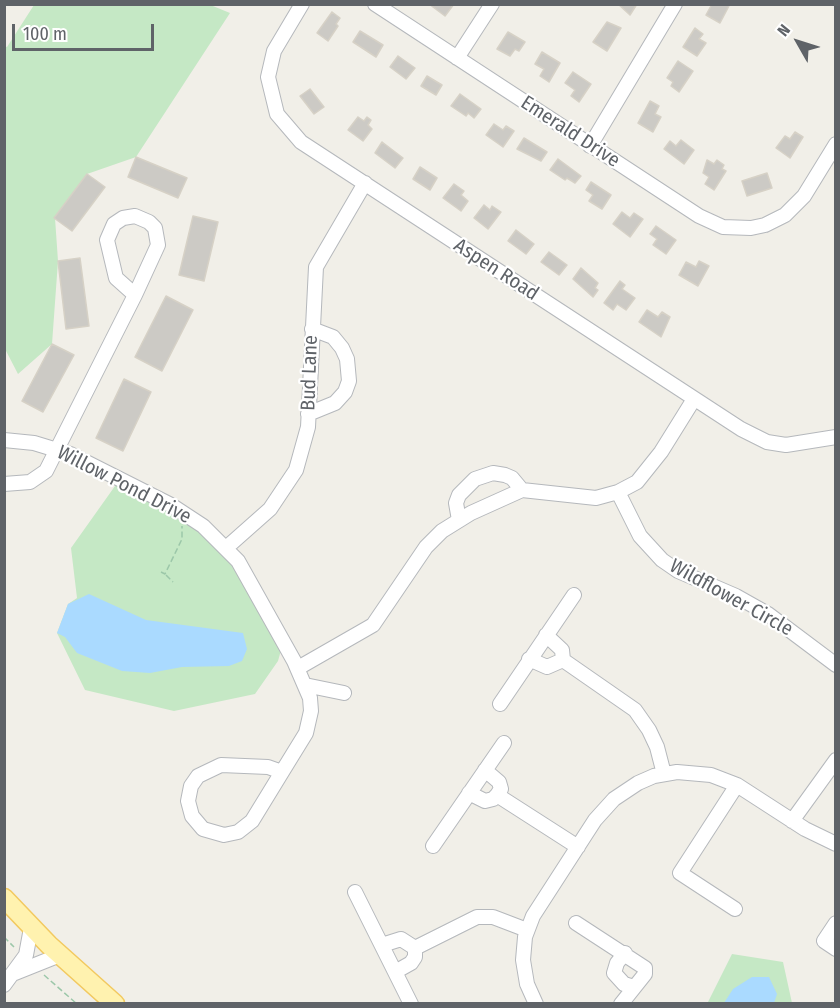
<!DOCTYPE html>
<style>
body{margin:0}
#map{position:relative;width:840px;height:1008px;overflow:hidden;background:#f1efe8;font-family:"Fira Sans Condensed",sans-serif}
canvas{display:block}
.frame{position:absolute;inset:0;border:6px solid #5f6368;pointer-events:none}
.north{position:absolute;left:768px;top:12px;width:60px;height:60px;-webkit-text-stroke:4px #fff;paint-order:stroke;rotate:309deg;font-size:16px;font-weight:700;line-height:24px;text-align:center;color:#5f6368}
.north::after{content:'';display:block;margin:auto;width:21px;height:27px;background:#5f6368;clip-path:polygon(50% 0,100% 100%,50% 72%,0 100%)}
.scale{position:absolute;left:12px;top:24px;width:142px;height:27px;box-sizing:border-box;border:3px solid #5f6368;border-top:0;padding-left:8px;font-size:18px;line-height:21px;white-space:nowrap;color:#5f6368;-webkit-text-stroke:4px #fff;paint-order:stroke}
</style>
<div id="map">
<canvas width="840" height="1008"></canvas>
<div class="frame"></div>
<div class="north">N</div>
<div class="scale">100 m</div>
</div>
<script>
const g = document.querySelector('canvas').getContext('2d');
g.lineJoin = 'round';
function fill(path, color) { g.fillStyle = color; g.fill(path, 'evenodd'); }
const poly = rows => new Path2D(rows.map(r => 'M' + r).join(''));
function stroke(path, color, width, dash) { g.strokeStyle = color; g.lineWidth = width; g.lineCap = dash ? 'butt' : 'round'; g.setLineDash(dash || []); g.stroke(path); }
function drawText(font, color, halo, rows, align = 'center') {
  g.font = font + ' "Fira Sans Condensed",sans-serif'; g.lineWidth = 4.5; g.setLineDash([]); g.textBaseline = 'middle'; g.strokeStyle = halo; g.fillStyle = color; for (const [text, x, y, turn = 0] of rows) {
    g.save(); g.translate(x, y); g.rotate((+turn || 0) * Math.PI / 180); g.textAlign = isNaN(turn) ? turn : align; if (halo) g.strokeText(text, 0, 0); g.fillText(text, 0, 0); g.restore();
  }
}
fill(poly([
 [208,4,230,13,136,157,87,174,55,218,58,261,52,344,18,374,4,347,4,46,7,47,34,5],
 [120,479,226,548,283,643,278,661,255,694,174,711,85,690,57,633,68,604,77,598,71,548],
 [732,954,783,962,792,1003,707,1004]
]), '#c5e8c5');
fill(poly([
 [89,594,146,620,243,633,247,649,242,661,229,666,182,667,150,673,122,671,77,653,65,637,57,633,68,604],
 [752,977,769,977,777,994,774,1003,724,1003,733,989]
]), '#aadaff');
const building = poly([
 [429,4,454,4,445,16,429,4],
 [618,4,637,4,630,15,618,4],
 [712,4,730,4,720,23,706,15,712,4],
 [332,12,340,18,336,24,338,26,328,41,317,33,332,12],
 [607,22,621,28,607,51,593,42,607,22],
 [695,28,703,34,699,39,706,43,697,56,683,47,695,28],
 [360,31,383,45,376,57,353,42,360,31],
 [508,32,525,42,519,51,515,49,510,56,497,49,508,32],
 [542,52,560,63,549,82,540,76,544,69,535,64,542,52],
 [398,56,415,68,406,79,390,67,398,56],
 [678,61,693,71,679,92,671,86,673,82,667,78,678,61],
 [573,72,591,84,579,102,571,96,575,90,565,83,573,72],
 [427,76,442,85,436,95,421,86,427,76],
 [310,89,324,107,314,114,300,96,310,89],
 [460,94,481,109,474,118,468,113,466,116,451,106,460,94],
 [650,101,659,106,655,114,661,117,653,132,638,123,650,101],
 [358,117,364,121,367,117,371,120,368,125,372,129,363,141,348,130,358,117],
 [494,124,503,130,506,126,514,131,503,147,486,135,494,124],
 [795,132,803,137,790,158,776,148,785,136,790,139,795,132],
 [524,138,547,152,541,161,517,149,524,138],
 [681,140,694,150,684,164,664,149,670,141,676,146,681,140],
 [382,142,403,158,395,168,375,153,382,142],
 [136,157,187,178,178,198,128,177,136,157],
 [558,159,581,176,575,183,567,178,565,180,550,170,558,159],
 [707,160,714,164,717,160,724,165,722,169,726,171,714,190,705,184,709,177,703,173,707,160],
 [420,167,437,178,430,190,413,179,420,167],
 [767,173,772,188,747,196,742,181,767,173],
 [87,174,105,187,72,231,54,218,87,174],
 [591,182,611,195,602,209,589,201,593,195,586,190,591,182],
 [454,184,464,191,461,195,468,201,461,211,443,198,454,184],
 [484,205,490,210,492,206,501,212,488,229,474,218,484,205],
 [622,212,630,218,634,213,643,219,630,237,613,224,622,212],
 [193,216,218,222,204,281,179,275,193,216],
 [656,226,676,240,666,254,653,245,657,239,650,234,656,226],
 [516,230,534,244,526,254,508,241,516,230],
 [549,252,567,265,559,275,541,262,549,252],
 [80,258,89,326,66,329,58,261,80,258],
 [699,261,709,266,698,286,679,275,686,262,696,267,699,261],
 [581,268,598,283,595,288,598,290,593,297,573,279,581,268],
 [620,281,625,285,622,289,635,298,626,310,617,304,613,310,604,303,620,281],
 [166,296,193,310,162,371,135,357,166,296],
 [647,310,658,317,662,312,670,317,661,337,639,322,647,310],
 [52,344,74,355,43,412,22,401,52,344],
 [124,379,151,392,123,451,96,438,124,379]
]);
fill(building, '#cccac5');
stroke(building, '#d6d1c6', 1.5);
const minor = poly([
 [302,4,274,51,268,77,277,114,301,142,741,429,767,442,786,445,836,437],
 [375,4,699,216,723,227,751,228,765,225,785,215,804,196,836,144],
 [457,58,492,4],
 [590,146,675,4],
 [135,216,149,222,155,228,158,245,135,295,116,278,107,240,114,224,123,218,135,216],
 [308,414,335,403,345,392,349,381,347,359,342,348,333,337,312,329],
 [4,440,34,443,70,454,171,505,203,526,238,561,294,661,310,698,311,711,306,733,282,772],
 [4,484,30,482,46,471,135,295],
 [618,492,640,536,662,560,678,571,736,596,768,614,836,665],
 [459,520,456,503,459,495,475,479,493,473,505,475,512,478,522,490],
 [226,548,270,509,296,470,308,427,316,267,365,183],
 [529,659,547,667,563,660,562,650,546,635],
 [563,660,635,710,649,730,657,747,664,774],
 [298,668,373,625,426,547,442,531,471,513,522,490,596,498,618,492,637,482,661,452,694,399],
 [305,685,344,693],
 [500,704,574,595],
 [221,765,268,767,282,772,252,821,238,832,224,835,203,829,192,816,188,801,191,786,198,776,221,765],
 [469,793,485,801,493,799,497,795,501,789,499,782,485,770],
 [497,795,578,847],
 [792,821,836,760],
 [433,846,504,743],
 [355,892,411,1004],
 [735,909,680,873,737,785],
 [576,923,645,968,645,974,621,1004],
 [836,923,824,941,836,949],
 [382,945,401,939,415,948,415,957,411,963,395,972],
 [415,948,477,917,493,917,527,930],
 [625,953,617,963,614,973,624,984,634,987],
 [15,973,60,955],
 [4,985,26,955,31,928],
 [536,1004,527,984,523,960,525,937,533,916,595,820,614,799,638,783,654,776,677,772,711,775,737,785,805,829,836,844]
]);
const major = poly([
 [4,898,49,945,115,1004]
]);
stroke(minor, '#b5b8bc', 16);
stroke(major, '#f2c960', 21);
stroke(poly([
 [161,572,165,574,182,539,182,526],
 [166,575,173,582],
 [4,937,14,947],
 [44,975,77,1004]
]), '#9cc7a9', 1.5, [6, 3]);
stroke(minor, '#fff', 14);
stroke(major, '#fff2af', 18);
drawText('20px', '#5f6368', '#fff', [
 ["Emerald Drive",570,132,33],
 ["Aspen Road",496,270,33],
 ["Bud Lane",310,373,-88],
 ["Willow Pond Drive",124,485,27],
 ["Wildflower Circle",731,598,29]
]);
</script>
